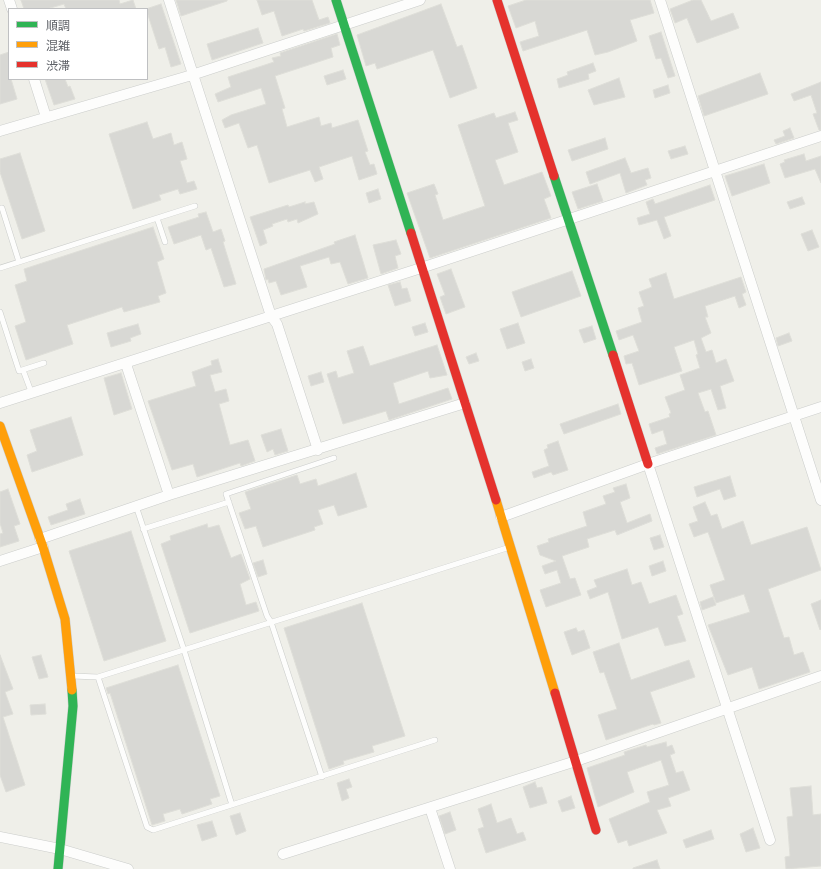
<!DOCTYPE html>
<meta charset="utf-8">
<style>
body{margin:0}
#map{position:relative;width:821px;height:869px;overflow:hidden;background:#efefe9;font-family:"Asap Condensed","Noto Sans JP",sans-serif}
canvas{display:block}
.legend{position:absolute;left:8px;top:8px;width:140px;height:72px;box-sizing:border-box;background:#fff;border:1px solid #bfc0c2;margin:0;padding:5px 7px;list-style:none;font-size:12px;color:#5e6167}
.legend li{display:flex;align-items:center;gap:8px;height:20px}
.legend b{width:20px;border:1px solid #bfc0c2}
</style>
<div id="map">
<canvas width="821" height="869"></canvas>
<ul class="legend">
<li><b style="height:5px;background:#30b455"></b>順調</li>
<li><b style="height:5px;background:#ff9f0a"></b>混雑</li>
<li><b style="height:5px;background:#e5322d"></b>渋滞</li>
</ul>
</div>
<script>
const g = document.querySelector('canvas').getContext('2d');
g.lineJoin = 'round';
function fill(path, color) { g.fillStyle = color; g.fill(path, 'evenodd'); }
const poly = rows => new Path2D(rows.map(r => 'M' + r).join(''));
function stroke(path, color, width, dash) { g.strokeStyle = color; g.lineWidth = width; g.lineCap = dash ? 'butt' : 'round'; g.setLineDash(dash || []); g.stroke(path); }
const building = poly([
 [21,0,119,0,120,4,133,0,136,9,66,9,64,4,47,9,24,9,21,0],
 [176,0,227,0,227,1,181,16,176,0],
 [257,0,312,0,319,20,328,17,330,23,304,31,303,29,282,36,274,11,262,15,257,0],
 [526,0,650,0,654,13,630,20,637,41,608,52,595,55,587,30,523,51,520,42,539,36,535,21,516,28,508,6,526,0],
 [693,0,701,0,711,21,733,13,739,28,697,43,687,18,675,23,670,9,693,0],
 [161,4,181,64,171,67,165,47,159,49,146,9,161,4],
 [441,4,457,47,462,45,477,88,450,98,433,50,377,69,375,63,366,66,357,35,441,4],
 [258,28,263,43,212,60,207,44,258,28],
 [661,32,675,76,668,78,661,58,656,59,649,36,661,32],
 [337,34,340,45,331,48,333,57,275,76,285,108,282,109,287,127,319,117,321,126,331,123,332,128,358,120,368,151,365,152,370,165,374,164,377,174,359,180,352,156,319,167,323,179,315,182,310,170,269,183,257,145,248,148,239,123,225,128,222,120,231,115,266,104,261,88,218,102,215,94,231,87,228,77,274,62,272,58,281,56,280,53,337,34],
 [9,52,9,79,11,79,17,99,0,104,0,55,9,52],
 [593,63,596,71,588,74,589,79,559,88,557,79,568,75,567,72,593,63],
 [343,70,346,79,327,85,324,76,343,70],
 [760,73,768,94,704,116,698,96,760,73],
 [619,78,625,97,594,105,588,90,619,78],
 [45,79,65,79,68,87,70,86,75,99,54,105,45,79],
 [821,82,821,130,819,130,813,114,817,113,811,95,794,101,791,94,821,82],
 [668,85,670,93,655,98,653,90,668,85],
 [515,112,518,120,508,123,518,152,495,160,504,185,542,172,551,196,544,199,551,218,430,258,407,193,434,184,438,194,435,195,443,220,485,206,458,125,494,113,496,118,515,112],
 [147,122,153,139,171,133,174,145,182,142,187,159,180,161,187,183,194,181,197,189,180,194,178,189,159,195,161,200,133,209,109,134,147,122],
 [790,128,794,138,776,144,774,140,785,136,783,131,790,128],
 [605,138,608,149,572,161,568,150,605,138],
 [685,146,688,154,671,159,668,151,685,146],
 [20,153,45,231,22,239,0,172,0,159,20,153],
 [804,154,806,161,821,156,821,183,815,169,785,178,780,164,785,162,784,160,804,154],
 [625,158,631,173,648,168,651,178,645,180,647,185,626,193,620,173,590,184,586,172,625,158],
 [764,164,770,183,732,196,725,176,764,164],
 [597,184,603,201,578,209,572,192,597,184],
 [710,185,715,200,664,217,671,236,664,239,657,220,639,225,637,218,650,214,646,202,653,199,655,204,710,185],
 [378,189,381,199,369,203,366,193,378,189],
 [802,197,805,204,790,209,787,202,802,197],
 [305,202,305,204,314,202,318,214,298,223,297,219,288,222,287,219,272,224,273,226,263,230,267,243,260,246,250,217,288,205,289,207,305,202],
 [206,212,213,232,221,229,225,241,223,242,236,284,224,287,211,248,206,250,201,235,174,244,168,227,199,217,198,214,206,212],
 [153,227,164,259,157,262,166,293,158,296,160,302,124,312,122,307,67,325,73,344,26,360,15,326,26,322,15,285,27,281,24,269,153,227],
 [812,230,819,247,808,251,801,234,812,230],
 [355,235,368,278,348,284,340,262,331,264,329,257,300,266,307,287,281,295,276,281,269,283,268,279,266,280,264,269,335,244,334,242,355,235],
 [396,240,401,254,395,256,398,268,381,274,373,245,396,240],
 [451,269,465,307,446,314,440,297,445,295,437,274,451,269],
 [572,271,581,296,521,317,512,292,572,271],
 [666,273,674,299,741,277,746,292,742,294,746,305,739,308,735,296,705,306,708,317,705,317,711,333,701,338,706,352,712,350,716,363,726,359,734,381,720,386,726,408,718,410,711,389,698,393,705,412,708,411,716,435,657,454,655,448,667,444,663,430,652,434,649,424,670,417,669,414,671,413,665,397,685,390,680,375,700,368,696,355,698,354,694,340,674,347,682,371,639,385,632,363,626,364,624,356,639,351,633,335,619,340,616,331,642,322,638,308,644,306,639,292,652,287,649,279,666,273],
 [400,282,402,289,407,288,411,301,395,306,388,285,400,282],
 [425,323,428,332,415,336,412,327,425,323],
 [518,323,525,343,507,349,500,329,518,323],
 [138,324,141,334,130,338,131,341,111,347,107,333,138,324],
 [592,326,596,339,584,343,579,330,592,326],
 [789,333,792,341,778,346,776,338,789,333],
 [437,345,447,375,430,378,428,371,393,383,399,404,448,388,452,399,389,420,386,411,343,424,327,374,336,371,338,378,354,373,347,351,363,346,370,366,437,345],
 [476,353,479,361,469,364,466,357,476,353],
 [218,359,222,372,210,375,215,392,226,389,229,401,219,404,230,445,248,440,255,461,241,466,240,463,197,477,193,464,172,470,148,401,196,386,192,372,212,365,211,361,218,359],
 [531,359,534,368,525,371,522,362,531,359],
 [321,372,324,382,311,386,308,376,321,372],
 [121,373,132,409,114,415,104,378,121,373],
 [618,404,621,414,564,434,560,424,618,404],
 [71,417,83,455,32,472,27,455,37,451,30,430,71,417],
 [281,429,288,451,275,455,273,449,267,452,261,435,281,429],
 [558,441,568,470,553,475,551,472,534,478,532,472,549,466,544,450,548,448,547,445,558,441],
 [356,473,367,507,338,516,334,505,318,510,323,524,314,527,315,530,263,547,256,526,245,529,239,513,251,509,245,492,297,475,300,484,316,479,318,486,356,473],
 [730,476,736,496,724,500,720,489,697,497,694,487,730,476],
 [626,484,630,498,620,502,627,523,650,514,652,521,617,535,615,530,587,539,589,547,562,556,570,579,575,578,581,595,546,607,540,590,561,583,557,570,545,574,542,566,556,561,540,555,537,546,549,542,548,539,587,526,583,512,606,504,603,496,615,492,613,488,626,484],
 [8,489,20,524,14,526,19,541,0,547,0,534,3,533,0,523,0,492,8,489],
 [80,499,85,514,51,525,48,517,68,510,66,504,80,499],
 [705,502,711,516,717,514,722,529,743,521,751,545,807,527,821,570,768,589,784,638,789,637,794,655,803,652,810,672,759,689,752,667,728,675,708,625,750,612,744,594,716,603,710,585,725,580,708,532,694,537,689,524,698,521,693,507,705,502],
 [207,524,208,528,219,525,231,558,241,554,250,579,240,584,246,605,256,602,259,611,190,633,161,544,171,540,170,536,207,524],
 [131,531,166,641,104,661,69,551,131,531],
 [660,535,664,547,654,550,650,538,660,535],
 [263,560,267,574,258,577,253,563,263,560],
 [663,561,666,571,652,576,649,566,663,561],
 [627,569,632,585,641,582,649,604,676,595,683,614,677,616,686,641,665,646,658,627,622,639,608,592,590,599,587,591,597,587,594,580,627,569],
 [713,597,716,605,702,610,700,602,713,597],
 [821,600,821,629,820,630,811,604,821,600],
 [362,603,405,736,372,746,374,752,343,761,344,764,329,769,284,628,362,603],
 [576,628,578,632,584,630,590,648,572,655,564,632,576,628],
 [619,643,631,680,689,660,695,677,650,692,661,723,654,725,653,724,606,740,598,715,617,709,604,672,600,673,593,652,619,643],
 [0,655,13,689,5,692,13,714,3,717,25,785,6,792,0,775,0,655],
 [41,655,48,677,39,679,32,657,41,655],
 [178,665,220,796,210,799,212,804,182,814,180,809,163,814,165,821,152,825,110,693,108,694,106,688,178,665],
 [45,704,46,714,31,715,30,705,45,704],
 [666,742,667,747,672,745,675,753,670,755,676,773,683,771,690,790,668,798,671,806,657,810,667,833,629,846,627,840,618,843,609,819,650,802,647,792,669,785,661,760,627,772,634,792,598,807,587,768,625,755,624,752,646,745,647,747,666,742],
 [349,779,352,787,346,789,349,798,342,801,337,783,349,779],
 [535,782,537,788,542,787,547,803,530,808,523,787,535,782],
 [811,786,813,815,821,814,821,866,786,869,785,857,790,856,787,817,793,816,790,788,811,786],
 [571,796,575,808,562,812,558,801,571,796],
 [491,804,497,823,511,818,517,834,523,832,526,840,486,853,478,829,484,827,478,809,491,804],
 [450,812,456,830,445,834,439,816,450,812],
 [240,813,246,831,236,835,230,816,240,813],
 [212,821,217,836,202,841,197,825,212,821],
 [753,828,760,848,746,852,740,834,753,828],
 [711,830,714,839,686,848,683,840,711,830],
 [657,860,660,869,633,869,633,868,657,860]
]);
fill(building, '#d8d8d4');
stroke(building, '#deded8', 1);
const lane = poly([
 [2,208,19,262],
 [157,218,165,242],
 [0,268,195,206],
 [0,312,19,371,44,363],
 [23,370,32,394],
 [136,506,184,650,232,805],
 [143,529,229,502],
 [72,676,98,677,510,547],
 [98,677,147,827,153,830,435,740],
 [322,777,271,622,267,616,226,494,334,458]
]);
const street = poly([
 [9,0,12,9],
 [169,0,271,316,277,324,318,450],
 [660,0,821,500],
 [34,79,46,117],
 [0,131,192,75,420,0],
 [126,364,169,495],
 [0,403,421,268,821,136],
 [648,464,770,840],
 [501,517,648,464,821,407],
 [40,539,169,495,465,403],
 [0,561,43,547],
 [430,808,450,869],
 [0,837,60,849,128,869],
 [283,854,576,761,821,676]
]);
const fast = poly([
 [336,0,411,233],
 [554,176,613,355],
 [58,869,73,706,72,690]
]);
const slow = poly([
 [0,426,43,547,65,619,72,690],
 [496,500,555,693]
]);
const jam = poly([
 [497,0,554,176],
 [411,233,496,500],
 [613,355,648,464],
 [555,693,596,830]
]);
stroke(lane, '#cbcdcb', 6);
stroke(street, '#cbcdcb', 11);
stroke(fast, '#cbcccb', 10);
stroke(slow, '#cbcccb', 10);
stroke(jam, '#cbcccb', 10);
stroke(lane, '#fdfdfc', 5);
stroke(street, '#fdfdfc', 10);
stroke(fast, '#30b455', 9);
stroke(slow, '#ff9f0a', 9);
stroke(jam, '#e5322d', 9);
</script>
